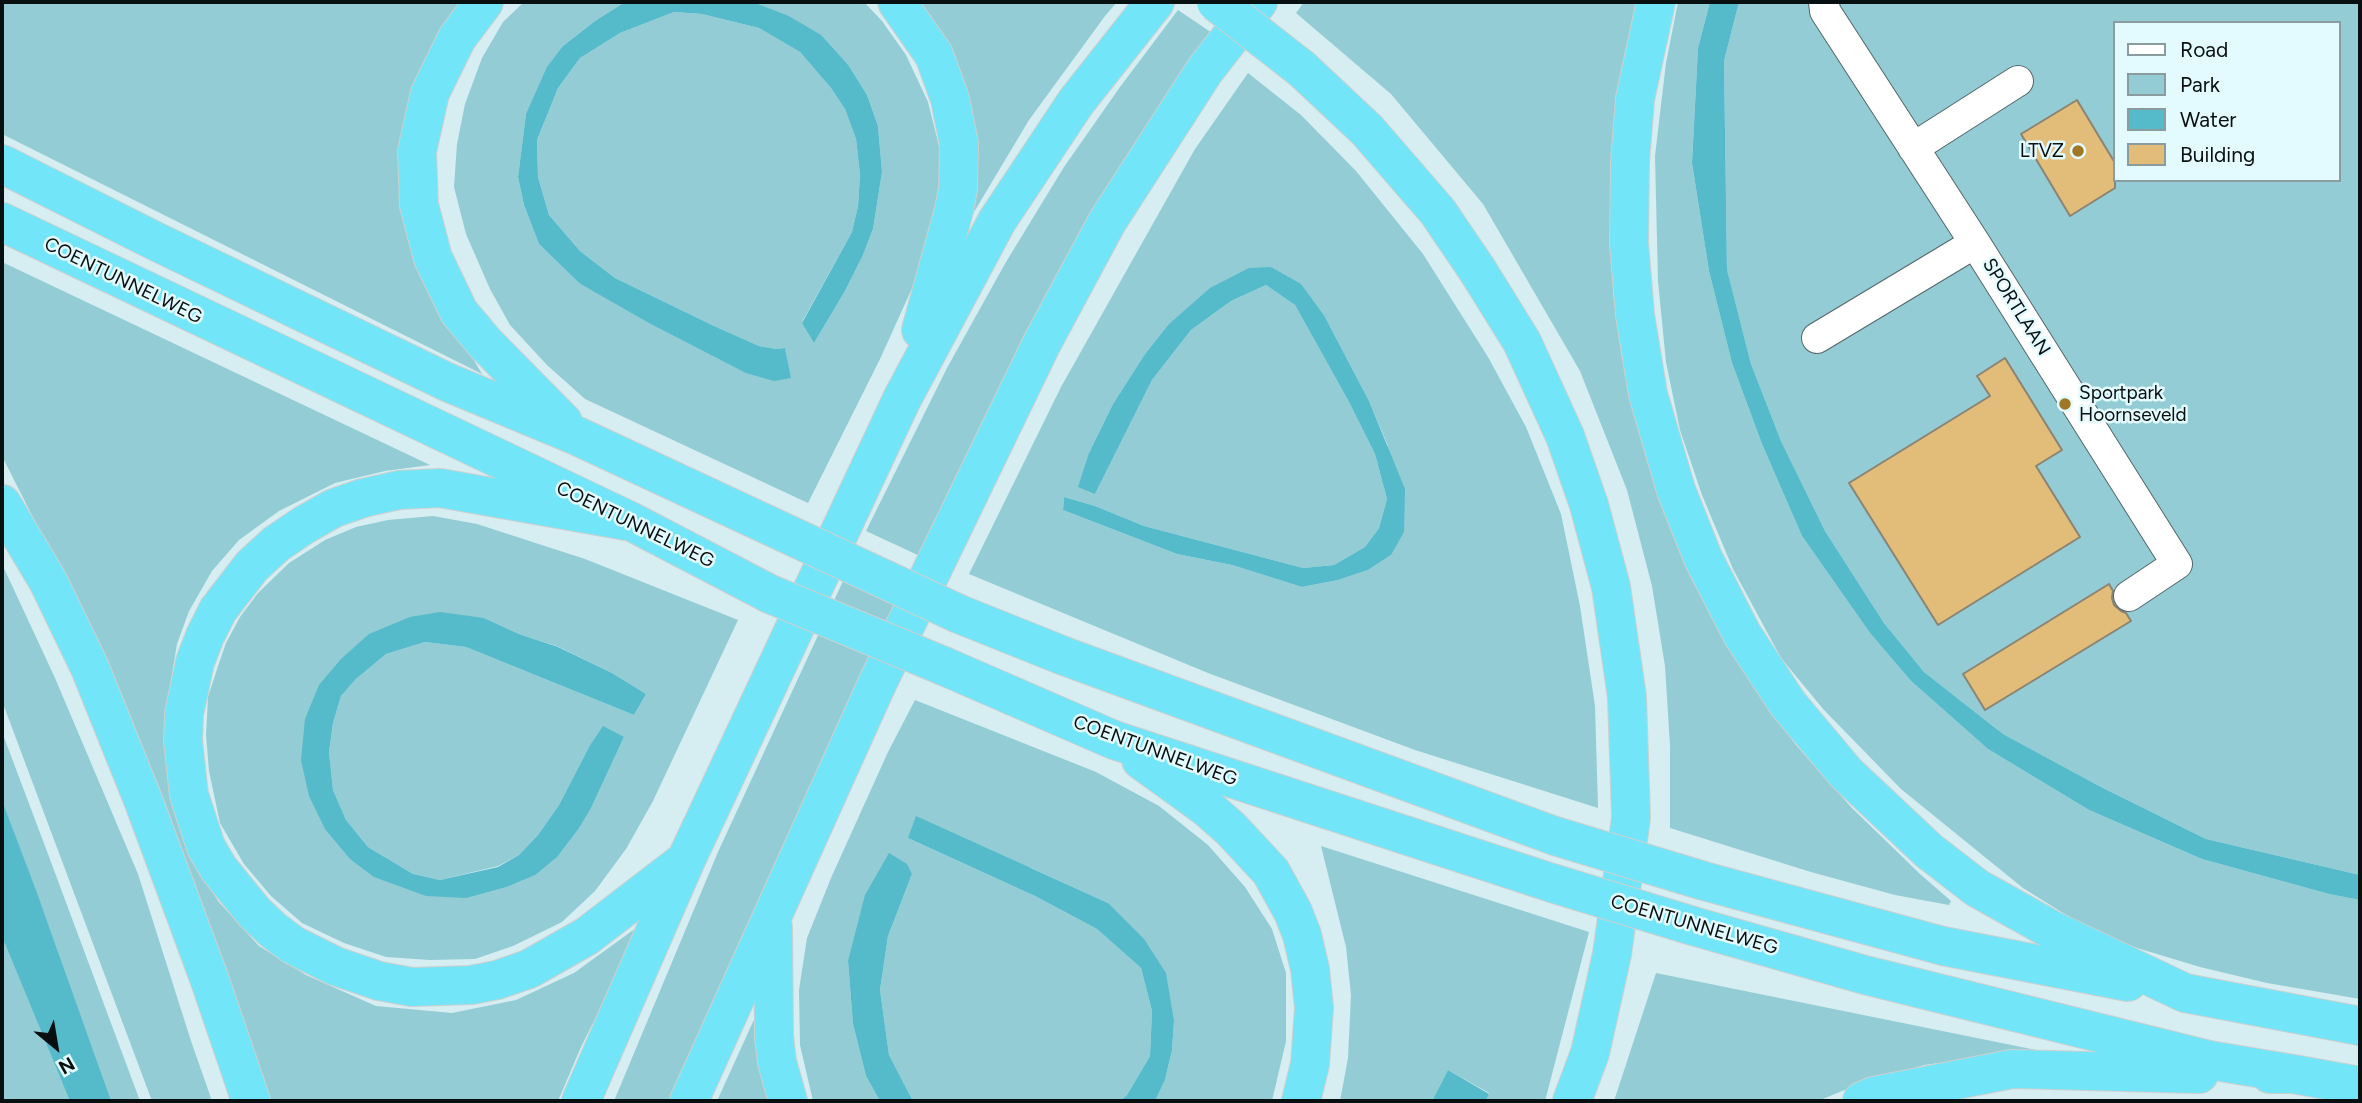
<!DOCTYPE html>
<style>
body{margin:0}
#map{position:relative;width:2362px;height:1103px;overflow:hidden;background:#d6edf1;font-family:Figtree,sans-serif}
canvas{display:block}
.frame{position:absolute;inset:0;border:4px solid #080f11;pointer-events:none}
.legend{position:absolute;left:2113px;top:21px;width:228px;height:161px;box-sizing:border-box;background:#e3fafe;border:2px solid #8b9c9f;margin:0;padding:9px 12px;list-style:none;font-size:21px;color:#080f11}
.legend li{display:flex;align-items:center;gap:14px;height:35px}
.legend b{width:35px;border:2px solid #8b9c9f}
.north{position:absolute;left:21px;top:1012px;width:70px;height:70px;-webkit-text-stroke:5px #e3fafe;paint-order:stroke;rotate:150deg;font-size:19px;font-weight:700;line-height:28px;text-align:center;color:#080f11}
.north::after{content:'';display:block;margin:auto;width:24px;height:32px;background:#080f11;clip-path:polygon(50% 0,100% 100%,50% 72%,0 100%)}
</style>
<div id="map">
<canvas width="2362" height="1103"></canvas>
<div class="frame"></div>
<ul class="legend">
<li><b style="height:9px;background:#fff"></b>Road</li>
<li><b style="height:19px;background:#93ccd5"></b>Park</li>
<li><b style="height:19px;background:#55baca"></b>Water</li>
<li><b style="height:19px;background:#e2bc79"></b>Building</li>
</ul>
<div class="north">N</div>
</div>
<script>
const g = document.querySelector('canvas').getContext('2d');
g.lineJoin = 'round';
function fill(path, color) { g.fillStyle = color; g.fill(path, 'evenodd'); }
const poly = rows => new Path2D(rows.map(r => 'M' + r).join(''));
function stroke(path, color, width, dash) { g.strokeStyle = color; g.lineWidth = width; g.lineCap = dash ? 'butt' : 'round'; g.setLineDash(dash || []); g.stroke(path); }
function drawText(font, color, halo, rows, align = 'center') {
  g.font = font + ' Figtree,sans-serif'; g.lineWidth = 5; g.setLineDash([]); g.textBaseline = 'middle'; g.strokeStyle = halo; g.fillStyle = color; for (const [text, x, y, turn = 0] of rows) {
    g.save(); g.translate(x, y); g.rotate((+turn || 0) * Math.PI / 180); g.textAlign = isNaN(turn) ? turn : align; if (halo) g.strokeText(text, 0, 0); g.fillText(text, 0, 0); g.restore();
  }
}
fill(poly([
 [2,2,473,2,425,84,451,321,482,374,2,134],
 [524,2,625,2,595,21,563,46,526,114,518,177,524,205,539,244,579,283,790,378,785,348,776,349,759,346,714,326,615,278,580,251,549,215,538,177,537,140,558,88,580,58,620,33,674,12,702,14,759,28,800,52,831,88,845,109,856,139,860,175,858,206,852,232,802,322,814,343,845,291,863,255,873,229,882,172,878,126,867,95,849,66,787,15,753,2,864,2,882,21,906,55,928,102,939,146,941,204,928,253,880,359,808,503,585,399,547,365,510,325,490,289,466,234,454,187,457,144,465,104,482,58,503,22],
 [919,2,1117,2,1105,16,1029,120,971,217],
 [1304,2,1636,2,1621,71,1613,153,1611,227,1614,301,1622,358,1639,427,1757,692,1796,745,1852,808,1920,874,1951,901,1949,905,1895,895,1811,872,1670,828,1670,745,1665,666,1652,586,1627,490,1580,371,1483,204,1391,94,1296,13],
 [1678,2,1710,2,1698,48,1692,163,1709,271,1732,363,1762,444,1802,536,1870,633,1911,681,1988,749,2089,810,2202,859,2329,894,2360,900,2360,999,2267,983,2200,967,2137,948,2087,928,2023,888,1901,789,1824,710,1781,658,1733,569,1702,495,1680,430,1666,362,1658,281,1655,156,1666,63],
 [1739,2,2360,2,2360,875,2206,839,2101,787,2003,734,1924,672,1884,623,1825,531,1781,441,1751,364,1727,271,1724,61],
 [2115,23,2339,23,2339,180,2115,180],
 [1178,10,1212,33,922,557,866,531,947,368,1006,262,1064,167,1120,87],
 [1248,73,1301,115,1356,171,1423,254,1488,357,1526,427,1561,514,1580,606,1595,706,1598,808,1415,750,1208,673,969,574,1061,387,1195,149],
 [1271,267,1325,317,1369,401,1388,446,1391,555,1368,570,1338,580,1302,587,1232,565,1177,554,1063,510,1064,497,1095,506,1144,526,1303,568,1334,565,1365,547,1379,528,1387,499,1375,454,1349,402,1295,305,1266,285,1231,301,1191,330,1152,380,1095,494,1089,453,1113,404,1145,354,1168,325],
 [2,262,430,465,385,471,335,483,279,511,239,540,212,571,189,611,177,644,166,710,203,875,218,901,259,946,306,975,376,1006,452,1013,516,1000,574,973,643,923,581,1047,558,1101,263,1101,62,575,2,456],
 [433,516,477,524,585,559,738,620,653,801,626,849,595,891,562,922,513,946,475,959,430,960,386,957,344,943,302,923,271,896,244,864,220,823,209,771,206,735,208,697,218,666,226,643,240,617,258,593,289,563,325,540,356,527,388,520],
 [410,617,484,618,519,634,559,647,612,673,646,694,634,715,466,647,425,642,386,654,356,679,341,696,333,723,329,752,333,790,346,820,368,847,413,874,440,880,498,866,519,855,538,835,559,805,589,747,624,737,592,806,466,898,350,859,305,719],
 [2,564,55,678,138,874,191,1041,212,1101,152,1101,2,701],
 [844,579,899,603,669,1101,614,1101,718,852],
 [915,700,1096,772,1159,806,1208,845,1245,887,1272,929,1286,973,1286,1041,1272,1101,1155,1101,1165,1080,1172,1050,1174,1021,1108,903,1031,868,908,838,1035,896,1097,929,1141,968,1152,1011,1150,1056,1127,1095,1120,1101,913,1101,889,1055,880,990,888,936,912,874,848,961,853,1024,866,1076,880,1101,813,1101,800,1045,799,990,807,938,831,878,888,752],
 [2,732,48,854,140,1101,2,1101,2,804,61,960,2,800],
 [1321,846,1589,932,1545,1101,1485,1101,1489,1093,1448,1070,1432,1101,1340,1101,1348,1058,1351,995,1346,947],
 [1656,973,2036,1050,1924,1065,1842,1091,1818,1101,1614,1101],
 [757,1013,778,1101,717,1101]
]), '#93ccd5');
fill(poly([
 [625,2,753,2,787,15,821,35,849,66,867,95,878,126,882,172,873,229,863,255,845,291,814,343,802,323,852,232,858,206,860,175,856,139,845,109,831,88,800,52,759,28,702,14,674,12,620,33,580,58,558,88,537,140,538,177,549,215,580,251,615,278,714,326,759,346,776,349,785,348,791,378,774,381,746,373,649,323,579,283,539,244,524,205,518,177,526,114,547,67,563,46,595,21],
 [1710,2,1739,2,1724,61,1727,270,1751,364,1781,441,1825,531,1884,623,1924,672,2003,734,2101,787,2206,839,2360,875,2360,900,2329,894,2202,859,2089,810,1988,749,1911,681,1870,633,1802,536,1762,444,1732,363,1709,271,1692,163,1698,48],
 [1271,267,1301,284,1325,317,1369,401,1405,489,1404,532,1391,555,1368,570,1338,580,1302,587,1232,565,1177,554,1063,510,1064,497,1095,506,1144,526,1303,568,1334,565,1365,547,1379,528,1387,499,1375,454,1349,402,1295,305,1266,285,1231,301,1191,330,1152,380,1095,494,1078,487,1089,453,1113,404,1145,354,1168,325,1210,288,1249,268],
 [440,612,484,618,519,634,558,647,612,673,646,694,634,715,466,647,425,642,386,654,356,679,341,696,333,723,329,752,333,790,346,820,368,847,413,874,440,880,498,867,519,855,538,835,559,805,589,747,603,726,624,737,592,806,579,828,557,857,535,875,506,887,466,898,426,896,374,877,350,859,325,829,309,796,301,760,305,719,319,685,341,659,369,634,410,617],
 [2,800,37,893,111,1101,70,1101,2,936],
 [916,816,1108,903,1144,939,1166,973,1174,1021,1172,1050,1165,1080,1155,1101,1120,1101,1127,1095,1150,1056,1152,1011,1141,968,1097,929,1035,896,908,838],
 [889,853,907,864,912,874,888,936,880,990,889,1055,913,1101,880,1101,866,1076,853,1024,848,961,865,895],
 [1448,1070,1489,1094,1485,1101,1432,1101]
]), '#55baca');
const building = poly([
 [2077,100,2115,163,2115,188,2070,216,2021,134,2077,100],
 [2005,358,2062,450,2036,466,2080,537,1938,625,1849,483,1990,396,1977,376,2005,358],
 [2109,584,2113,591,2112,598,2114,605,2121,611,2126,613,2131,621,1985,710,1963,674,2109,584]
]);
fill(building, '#e2bc79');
stroke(building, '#8b8373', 2);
const minor = poly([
 [1824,2,1825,11,1975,243,2177,564,2129,596],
 [1913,148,2018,81],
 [1817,338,1975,243]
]);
const motorway = poly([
 [484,2,457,38,430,93,417,151,419,205,433,258,459,312,485,343,563,422],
 [897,2,934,55,950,99,959,144,958,189,954,210,921,330],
 [1656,2,1635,99,1630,162,1629,243,1635,315,1648,394,1676,490,1703,558,1742,634,1788,704,1846,773,1929,851,1977,888,2052,930,2185,993,2360,1026],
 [1302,69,1367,130,1438,212,1478,271,1522,342,1565,436,1589,505,1611,587,1627,697,1631,818,1612,954,1590,1053,1572,1101],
 [2,164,155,241,447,382,577,436,798,539],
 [2,222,632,522,770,594],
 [2,504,48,581,90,668,143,800,209,978,251,1101],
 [632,522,440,488,399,490,363,498,334,508,304,525,276,544,252,566,218,610,205,636,195,662,184,714,183,741,189,795,206,847,219,869,254,912,273,930,293,945,335,966,379,981,412,987,471,985,497,980,529,969,587,936,686,860],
 [959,614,1064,656,1555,836],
 [946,667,1114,740,1552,883],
 [1141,760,1206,807,1231,829,1271,872,1293,912,1302,935,1310,969,1314,1008,1310,1064,1301,1101],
 [1704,881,1943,946,2128,982],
 [1693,926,1865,975,2209,1060,2293,1074],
 [773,927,774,1036,777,1062,788,1101],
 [2270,1074,2293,1074,2360,1086],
 [581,1101,686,860,902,399,997,221,1076,102,1155,2],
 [689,1101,877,684,1042,343,1107,222,1205,70,1258,2],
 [1862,1101,1874,1096,2012,1069,2199,1074]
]);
stroke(minor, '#53676a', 32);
stroke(motorway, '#cecfcf', 40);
stroke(minor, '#fff', 30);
stroke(motorway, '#72e6f8', 38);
const motorwayBridge = poly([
 [1216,2,1302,69],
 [798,539,959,614],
 [770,594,946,667],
 [1555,836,1704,881],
 [1552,883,1693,926]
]);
stroke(motorwayBridge, '#cecfcf', 40, []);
stroke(motorwayBridge, '#72e6f8', 38);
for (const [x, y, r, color] of [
 [2078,151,7,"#9f7725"],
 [2065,404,7,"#9f7725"]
]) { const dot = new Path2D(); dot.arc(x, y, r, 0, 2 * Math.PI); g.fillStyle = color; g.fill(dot); stroke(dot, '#e3fafe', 2.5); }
drawText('19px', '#080f11', '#e3fafe', [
 ["LTVZ",2064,151],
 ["Sportpark",2079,393,"left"],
 ["Hoornseveld",2079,415,"left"]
], 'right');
drawText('19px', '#080f11', '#e3fafe', [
 ["COENTUNNELWEG",123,281,26],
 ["SPORTLAAN",2016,307,58],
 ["COENTUNNELWEG",635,525,26],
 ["COENTUNNELWEG",1155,751,20],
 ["COENTUNNELWEG",1694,925,16]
]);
</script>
